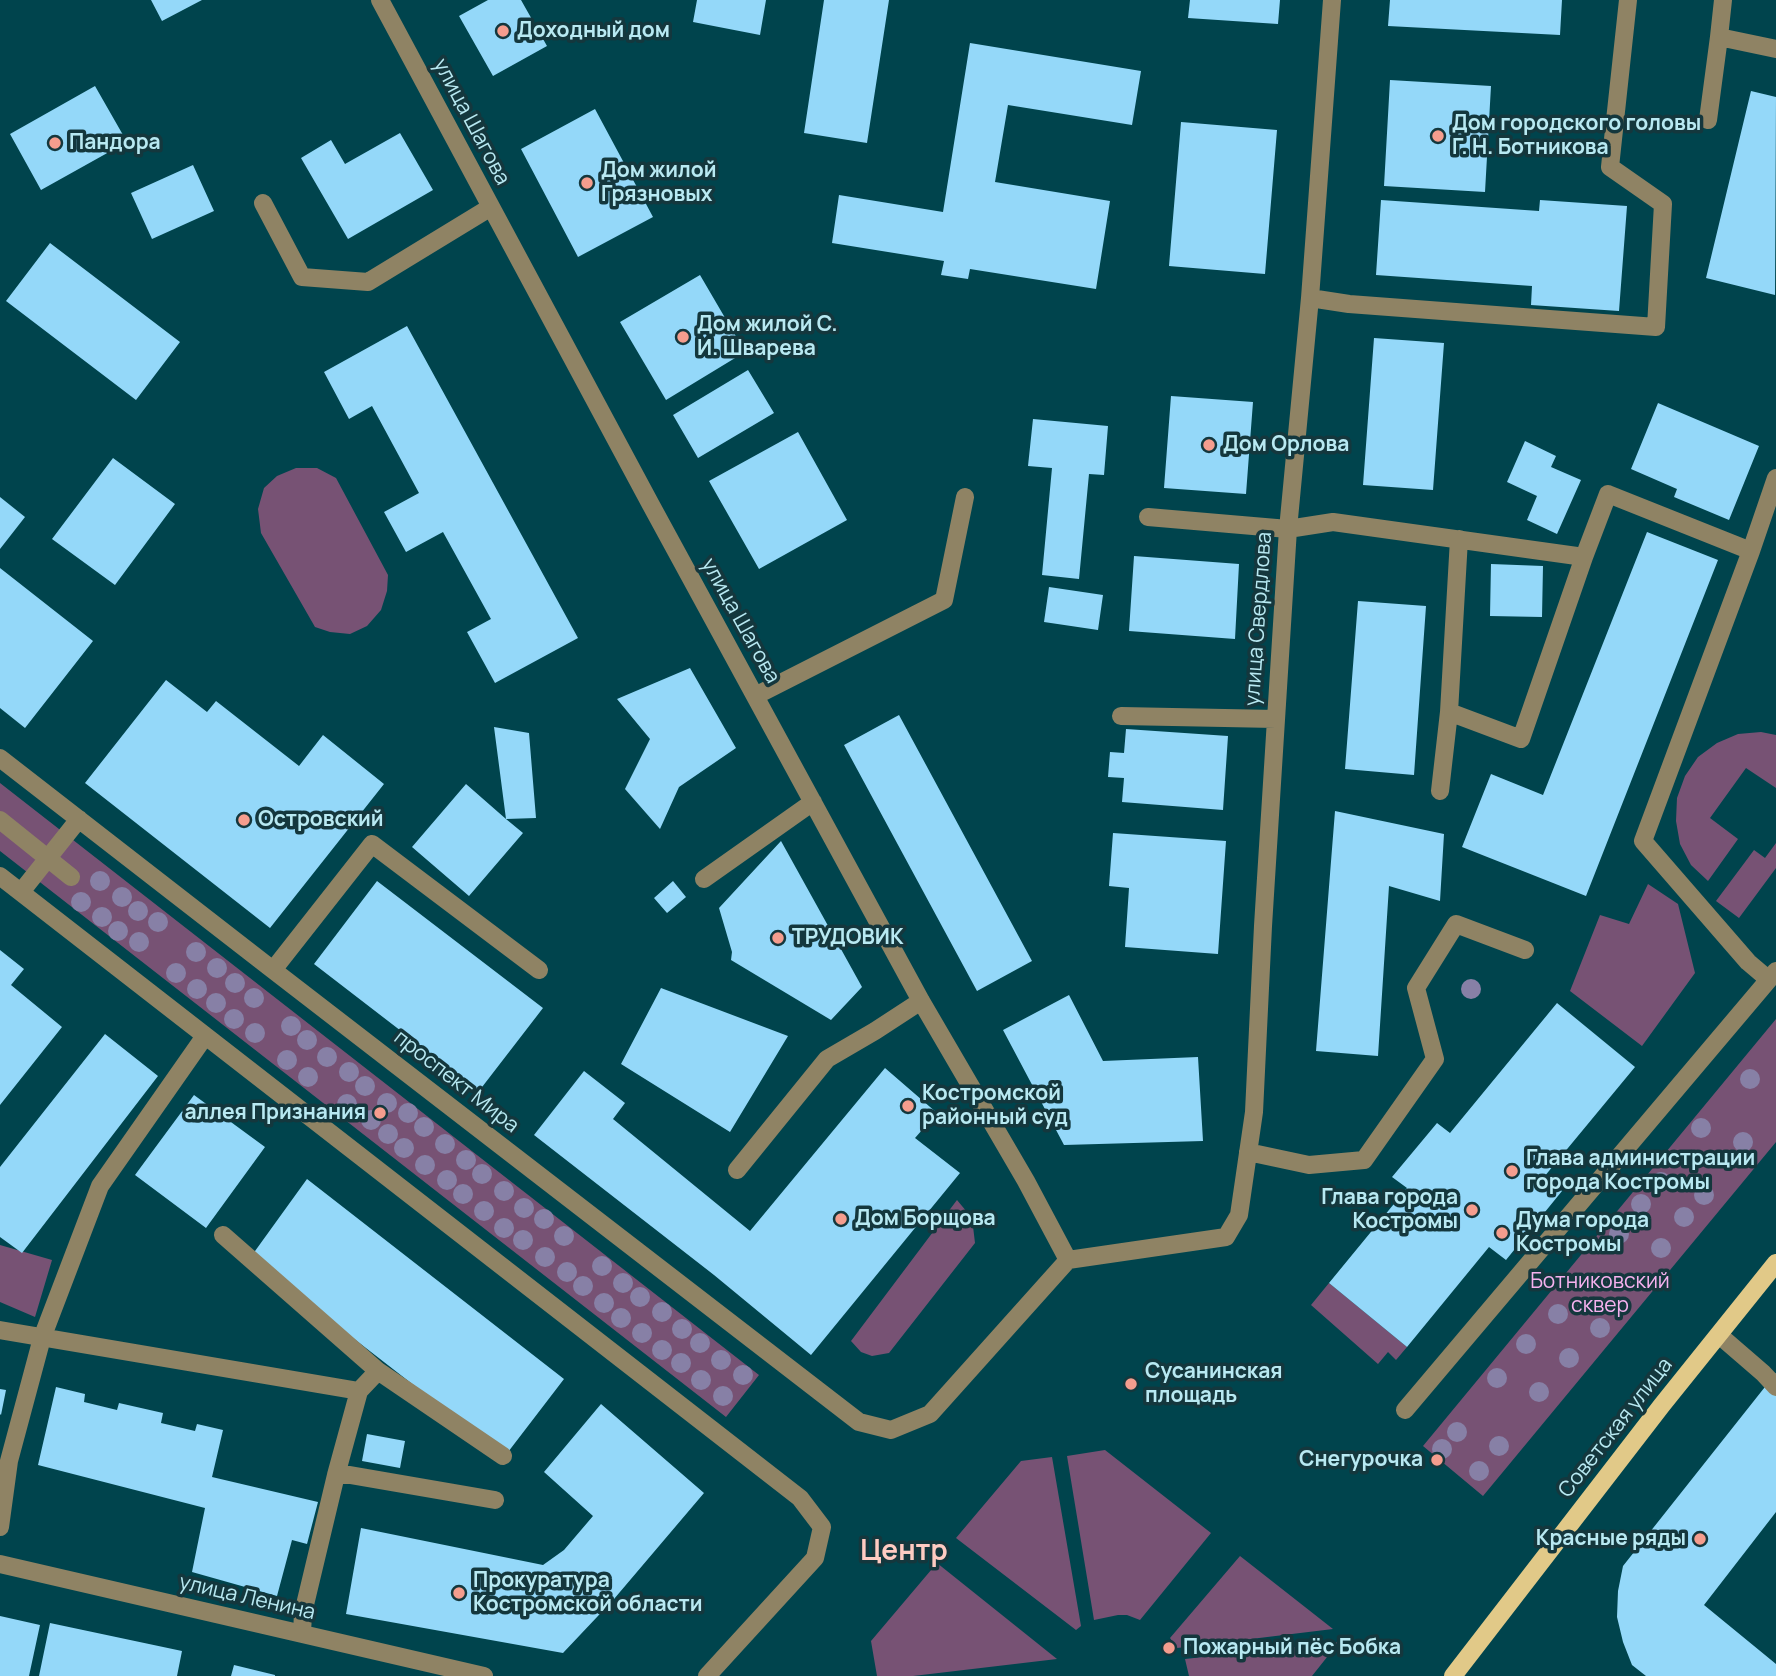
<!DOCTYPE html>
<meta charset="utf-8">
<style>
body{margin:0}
canvas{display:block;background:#00444d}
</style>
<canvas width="1776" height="1676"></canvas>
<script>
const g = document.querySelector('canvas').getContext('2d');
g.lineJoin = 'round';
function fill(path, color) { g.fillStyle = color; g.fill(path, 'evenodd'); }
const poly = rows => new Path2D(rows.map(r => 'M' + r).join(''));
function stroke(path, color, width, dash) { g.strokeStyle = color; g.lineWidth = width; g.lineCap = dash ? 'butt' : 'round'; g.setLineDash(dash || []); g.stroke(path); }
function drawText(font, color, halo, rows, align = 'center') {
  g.font = font + ' Manrope,sans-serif'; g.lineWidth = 7; g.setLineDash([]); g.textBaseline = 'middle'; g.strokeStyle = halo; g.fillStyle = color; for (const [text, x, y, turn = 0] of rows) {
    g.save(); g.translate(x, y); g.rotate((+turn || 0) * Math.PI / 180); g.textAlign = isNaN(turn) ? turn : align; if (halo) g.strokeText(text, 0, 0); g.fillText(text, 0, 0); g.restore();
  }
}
fill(poly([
 [296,468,317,468,336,478,388,575,387,591,381,610,367,626,350,634,330,632,315,627,261,533,258,509,264,488,277,476],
 [1761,732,1776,735,1776,788,1746,768,1710,818,1738,839,1708,881,1691,865,1680,844,1676,821,1677,798,1685,776,1698,757,1717,743,1738,734],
 [0,783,759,1375,726,1417,0,851],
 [1776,843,1776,868,1739,918,1716,901,1754,850,1765,858],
 [1648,884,1678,904,1695,973,1642,1046,1570,991,1600,915,1629,924],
 [1776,1019,1776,1142,1483,1496,1423,1446],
 [957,1200,972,1218,975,1243,889,1353,872,1356,861,1352,851,1341],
 [0,1245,52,1260,35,1317,0,1302],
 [1329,1283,1407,1347,1396,1360,1388,1352,1378,1364,1311,1305],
 [1105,1450,1211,1533,1140,1620,1127,1615,1118,1615,1094,1620,1067,1456],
 [1052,1457,1081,1626,1076,1630,956,1538,1021,1461],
 [1240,1556,1333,1629,1177,1648,1170,1638],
 [937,1563,1057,1659,913,1676,877,1676,871,1641],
 [1339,1642,1312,1676,1189,1676,1185,1659]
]), '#775274');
fill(poly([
 [151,0,202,0,162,21],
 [488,0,521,0,547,46,493,76,459,16],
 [697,0,766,0,760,35,693,22],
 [824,0,889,0,867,143,804,133],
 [1190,0,1280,0,1278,24,1188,18],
 [1390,0,1562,0,1560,35,1388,26],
 [970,43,1141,71,1132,125,1008,105,995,182,1110,201,1096,289,970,269,968,279,941,275,944,261,832,243,839,195,943,212],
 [1390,80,1491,86,1485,192,1384,186],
 [95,86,127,142,41,190,10,134],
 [1751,91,1776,97,1775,295,1706,278],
 [595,109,653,217,578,257,521,149],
 [1181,122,1277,130,1265,274,1169,266],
 [400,133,433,190,348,239,301,158,331,140,345,164],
 [193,165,214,211,152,239,131,193],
 [1381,200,1539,211,1540,200,1627,206,1619,311,1531,305,1532,286,1376,275],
 [50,243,180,342,136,400,6,301],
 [700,275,745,352,666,400,620,322],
 [407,326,578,638,495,683,467,632,491,619,443,532,406,552,384,512,419,493,372,406,349,419,324,372],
 [1374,338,1444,343,1433,490,1363,485],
 [748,370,774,413,698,458,673,415],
 [1171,396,1253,402,1246,494,1164,488],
 [1658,403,1759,446,1729,520,1674,497,1677,489,1631,469],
 [1033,419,1108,426,1104,475,1089,474,1079,579,1042,575,1052,468,1028,466],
 [798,432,847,520,759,569,709,481],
 [1525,441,1556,456,1551,467,1581,480,1557,534,1527,520,1537,496,1507,482],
 [113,458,175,504,115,585,52,539],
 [0,497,25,517,0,549],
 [1647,532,1718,560,1586,896,1462,847,1491,774,1543,795],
 [1134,556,1239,564,1235,639,1129,631],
 [1491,564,1543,566,1542,617,1490,616],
 [0,568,93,641,25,728,0,708],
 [1049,587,1103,595,1098,630,1044,622],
 [1358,601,1426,606,1414,775,1345,769],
 [690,668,736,748,679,787,660,829,625,789,650,739,617,699],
 [166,680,207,712,216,701,299,766,323,735,384,784,270,928,85,783],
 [899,715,1032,961,977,991,844,745],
 [494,727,529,733,536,818,506,819,523,833,469,896,412,847,466,784,506,819],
 [1126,729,1228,736,1223,810,1122,802,1124,778,1108,777,1110,752,1124,753],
 [1335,811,1444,834,1440,901,1389,886,1378,1056,1316,1051],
 [1113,833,1226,841,1218,954,1125,947,1129,888,1109,886],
 [781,841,862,987,831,1020,731,960,732,952,719,908],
 [377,881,543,1008,479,1091,314,964],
 [673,881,686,897,667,913,654,898],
 [0,950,24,969,11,985,62,1027,0,1105],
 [661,988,788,1036,730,1132,621,1064],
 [1069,995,1103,1061,1198,1057,1203,1141,1064,1145,1003,1030],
 [1557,1003,1635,1067,1544,1177,1562,1191,1506,1260,1489,1247,1407,1347,1329,1283,1407,1188,1392,1177,1437,1123,1450,1133],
 [105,1034,158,1076,22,1253,0,1237,0,1167],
 [885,1068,937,1113,915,1138,960,1173,811,1355,714,1275,534,1135,584,1071,625,1103,613,1119,750,1231],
 [194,1095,265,1147,206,1228,135,1175],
 [307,1179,564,1379,505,1456,250,1258],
 [1776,1373,1776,1512,1704,1605,1776,1664,1776,1676,1646,1676,1632,1665,1623,1642,1617,1617,1618,1591,1623,1566],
 [56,1387,85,1394,84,1402,117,1410,119,1403,163,1413,161,1423,195,1431,197,1424,223,1430,212,1477,318,1502,307,1544,292,1540,277,1596,192,1572,205,1508,38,1465],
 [0,1389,6,1390,1,1415,0,1414],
 [601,1404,704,1493,614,1599,563,1653,346,1614,361,1528,543,1565,564,1550,593,1516,544,1472],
 [367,1434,405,1441,400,1468,362,1461],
 [0,1616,40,1625,29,1676,0,1676],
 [50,1623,182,1651,177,1676,39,1676],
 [234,1665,275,1675,275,1676,231,1676]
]), '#94d8f9');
stroke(poly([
 [380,0,651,505,921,1001,1026,1181,1068,1260],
 [1723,0,1719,37,1776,49],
 [1708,120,1719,37],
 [263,203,302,277,368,282,491,207],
 [1310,298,1349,304,1656,327,1663,204,1610,167,1628,0],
 [1148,517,1288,529,1333,522,1584,557,1608,494,1751,551,1776,478],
 [1459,539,1449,712,1521,739,1584,557],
 [1751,551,1643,841,1748,962,1768,979],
 [755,696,944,600,965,497],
 [1121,716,1276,719],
 [0,758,273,970,859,1422,891,1430,930,1414,1068,1260,1226,1237,1239,1215,1254,1112,1263,926,1288,529,1310,298,1332,0],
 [1440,791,1449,712],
 [0,820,71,877],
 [0,876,800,1498,822,1527,815,1558,707,1676],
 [704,879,813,802],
 [21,892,79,819],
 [273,970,372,844,539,970],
 [1248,1152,1309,1165,1364,1160,1435,1059,1416,988,1456,924,1525,950],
 [737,1170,827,1059,875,1031,921,1001],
 [223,1235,378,1371],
 [0,1330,359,1391,336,1475,303,1613,302,1634],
 [1719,1335,1763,1373,1776,1387],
 [359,1391,378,1371,503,1456],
 [1405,1410,1776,971],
 [336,1475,350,1475,495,1500],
 [0,1527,9,1461,42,1338,100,1186,205,1036],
 [0,1564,484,1676]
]), '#8f8364', 18);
stroke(poly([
 [1453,1676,1662,1405,1776,1263]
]), '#e1c988', 18);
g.fillStyle = '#8780a6';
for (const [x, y] of [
 [100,881],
 [122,897],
 [81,902],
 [138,911],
 [102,917],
 [158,922],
 [118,931],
 [139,942],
 [196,952],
 [217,968],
 [176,973],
 [235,983],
 [197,989],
 [1471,989],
 [254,998],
 [216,1003],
 [234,1019],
 [291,1026],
 [255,1033],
 [307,1040],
 [327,1057],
 [287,1060],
 [349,1072],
 [308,1077],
 [1750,1079],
 [365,1086],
 [387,1103],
 [347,1104],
 [408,1113],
 [371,1120],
 [424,1127],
 [1701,1128],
 [388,1134],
 [1743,1142],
 [445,1144],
 [404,1148],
 [466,1160],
 [425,1165],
 [482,1174],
 [447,1180],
 [1661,1182],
 [504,1191],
 [463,1194],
 [1704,1195],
 [1641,1204],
 [524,1208],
 [484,1211],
 [1684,1217],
 [544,1219],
 [504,1228],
 [1619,1234],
 [564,1236],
 [523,1240],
 [1661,1248],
 [545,1257],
 [602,1266],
 [567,1272],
 [623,1283],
 [583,1286],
 [640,1297],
 [604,1303],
 [662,1312],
 [1558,1314],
 [621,1318],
 [1600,1328],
 [682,1329],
 [642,1333],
 [700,1343],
 [1526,1344],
 [662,1350],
 [1569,1358],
 [721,1360],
 [681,1363],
 [743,1375],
 [1497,1378],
 [701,1380],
 [1539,1392],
 [723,1396],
 [1457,1432],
 [1499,1446],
 [1442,1449],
 [1479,1471]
]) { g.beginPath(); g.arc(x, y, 10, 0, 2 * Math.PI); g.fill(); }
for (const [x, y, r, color] of [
 [503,31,7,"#f59d8e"],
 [1438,136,7,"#f59d8e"],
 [55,143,7,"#f59d8e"],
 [587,183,7,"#f59d8e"],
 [683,337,7,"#f59d8e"],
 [1209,445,7,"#f59d8e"],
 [244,820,7,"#f59d8e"],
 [778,938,7,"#f59d8e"],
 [908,1106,7,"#f59d8e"],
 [380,1113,7,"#f59d8e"],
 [1512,1171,7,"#f59d8e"],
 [1472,1210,7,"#f59d8e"],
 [841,1219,7,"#f59d8e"],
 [1502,1233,7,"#f59d8e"],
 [1131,1384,7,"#f59d8e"],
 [1437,1460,7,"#f59d8e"],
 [1700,1539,7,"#f59d8e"],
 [459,1593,7,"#f59d8e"],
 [1169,1648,7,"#f59d8e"]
]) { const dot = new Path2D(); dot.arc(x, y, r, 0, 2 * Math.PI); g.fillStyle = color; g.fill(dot); stroke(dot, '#14373d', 2.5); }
drawText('bold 21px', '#b8e9f2', '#14373d', [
 ["Доходный дом",517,31],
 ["Дом городского головы",1452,124],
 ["Г. Н. Ботникова",1452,148],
 ["Пандора",69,143],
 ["Дом жилой",601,171],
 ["Грязновых",601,195],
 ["Дом жилой С.",697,325],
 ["И. Шварева",697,349],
 ["Дом Орлова",1223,445],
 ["Островский",258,820],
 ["ТРУДОВИК",792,938],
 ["Костромской",922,1094],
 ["районный суд",922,1118],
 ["аллея Признания",366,1113,"right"],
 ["Глава администрации",1526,1159],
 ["города Костромы",1526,1183],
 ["Глава города",1458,1198,"right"],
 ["Костромы",1458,1222,"right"],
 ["Дом Борщова",855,1219],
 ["Дума города",1516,1221],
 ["Костромы",1516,1245],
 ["Сусанинская",1145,1372],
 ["площадь",1145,1396],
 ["Снегурочка",1423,1460,"right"],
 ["Красные ряды",1686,1539,"right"],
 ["Прокуратура",473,1581],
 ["Костромской области",473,1605],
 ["Пожарный пёс Бобка",1183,1648]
], 'left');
drawText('21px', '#b8e9f2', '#14373d', [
 ["улица Шагова",471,122,62],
 ["улица Свердлова",1259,619,-86],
 ["улица Шагова",740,621,61],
 ["проспект Мира",456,1082,38],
 ["Советская улица",1616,1428,-52],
 ["улица Ленина",247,1598,13]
]);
drawText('21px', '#f6b2ef', '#14373d', [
 ["Ботниковский",1600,1282],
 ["сквер",1600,1306]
]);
drawText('bold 28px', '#ffcbc2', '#14373d', [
 ["Центр",904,1552]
]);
</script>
